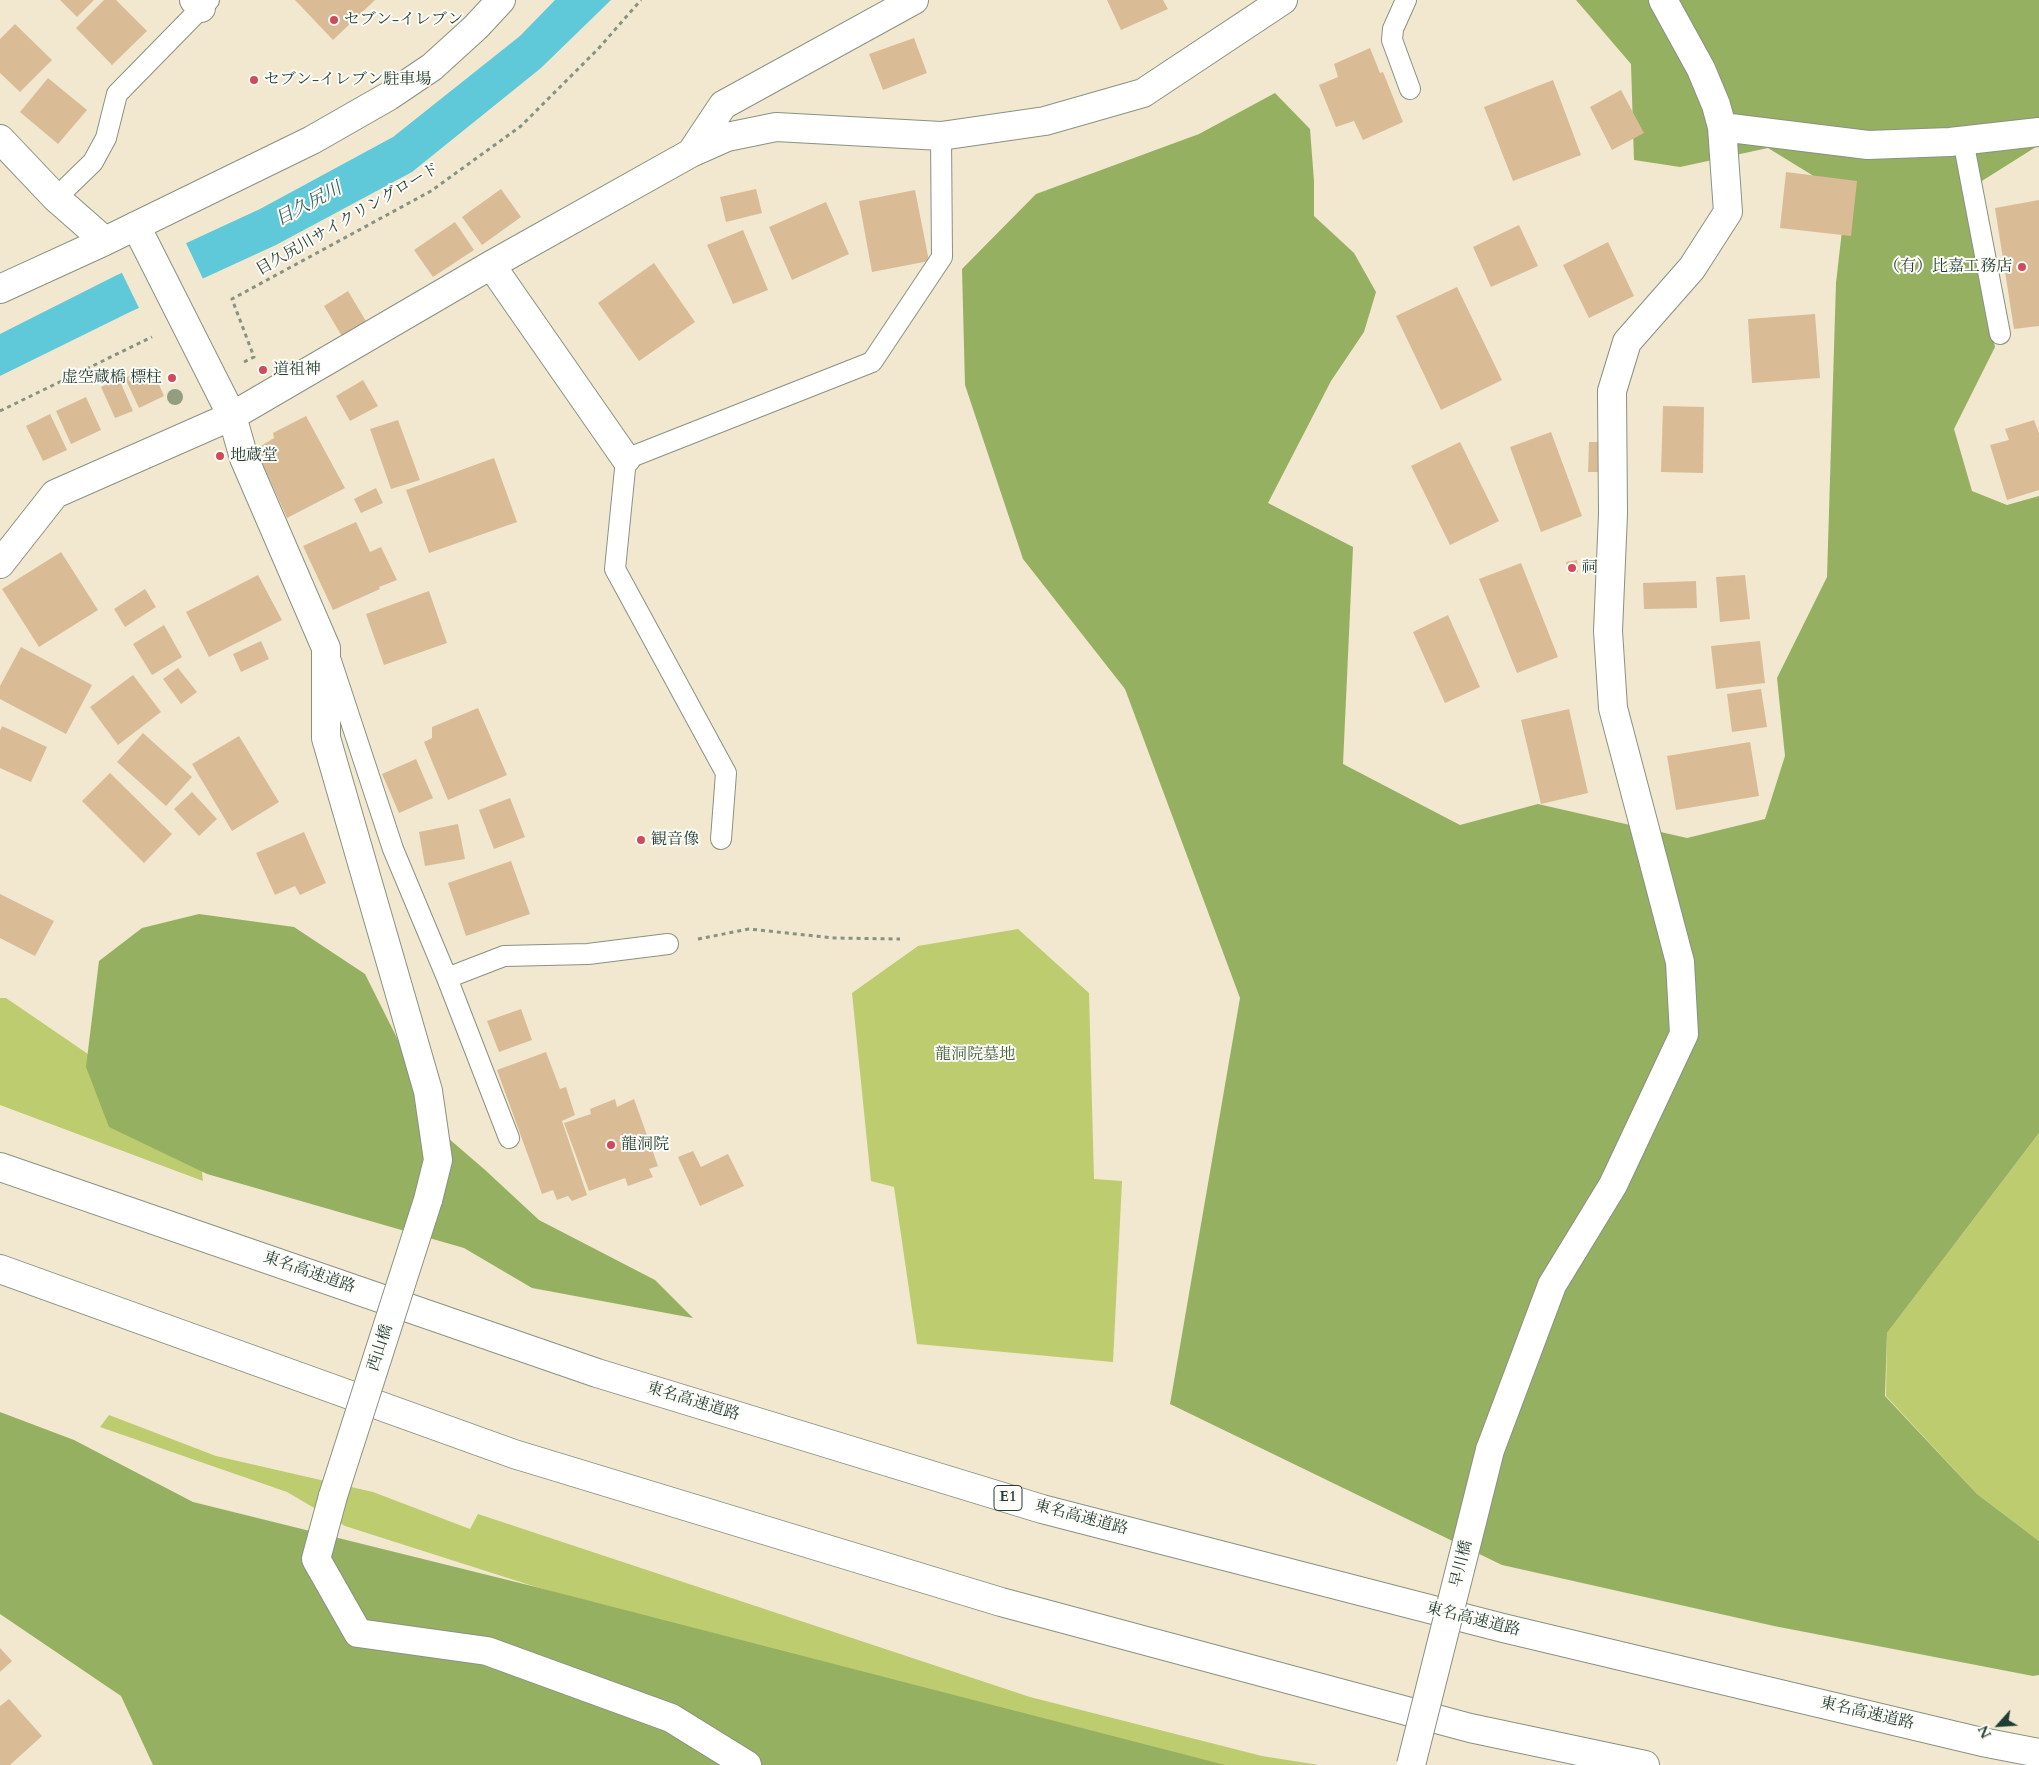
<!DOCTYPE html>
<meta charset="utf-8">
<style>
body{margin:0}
#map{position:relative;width:2039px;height:1765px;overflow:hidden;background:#f1e8cf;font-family:Cardo,serif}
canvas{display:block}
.north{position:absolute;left:1974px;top:1700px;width:50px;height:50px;-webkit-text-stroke:4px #fdfcf7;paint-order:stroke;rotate:244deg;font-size:14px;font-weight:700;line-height:20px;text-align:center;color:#1f3d34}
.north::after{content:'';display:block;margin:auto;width:18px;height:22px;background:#1f3d34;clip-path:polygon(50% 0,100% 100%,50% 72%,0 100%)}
</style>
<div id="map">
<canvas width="2039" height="1765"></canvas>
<div class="north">N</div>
</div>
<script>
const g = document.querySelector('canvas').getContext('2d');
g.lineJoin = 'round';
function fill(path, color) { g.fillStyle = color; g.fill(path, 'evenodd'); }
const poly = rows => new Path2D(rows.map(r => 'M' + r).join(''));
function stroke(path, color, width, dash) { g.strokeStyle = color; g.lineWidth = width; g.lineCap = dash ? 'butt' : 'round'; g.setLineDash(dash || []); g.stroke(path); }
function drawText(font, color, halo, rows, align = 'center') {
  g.font = font + ' Cardo,"Noto Serif JP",serif'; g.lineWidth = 4; g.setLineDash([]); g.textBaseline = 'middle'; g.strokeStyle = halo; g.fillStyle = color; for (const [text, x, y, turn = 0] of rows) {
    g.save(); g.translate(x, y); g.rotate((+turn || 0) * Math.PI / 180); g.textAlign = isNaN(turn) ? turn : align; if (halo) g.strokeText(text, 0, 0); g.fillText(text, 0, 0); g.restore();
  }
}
fill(poly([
 [1018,929,1089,993,1094,1179,1122,1181,1113,1362,917,1344,894,1187,871,1181,852,993,918,946],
 [0,998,6,998,148,1095,198,1135,203,1181,0,1105],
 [2039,1133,2039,1541,1977,1494,1886,1396,1887,1333],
 [109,1415,216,1456,373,1492,470,1529,478,1514,1030,1697,1262,1756,1319,1765,1176,1765,536,1587,345,1526,287,1492,100,1427]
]), '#bdcc6e');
fill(poly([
 [1576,0,2039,0,2039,145,1966,191,1995,347,1954,429,1972,491,2007,505,2039,496,2039,1133,1887,1333,1885,1396,1977,1494,2039,1541,2039,1675,2033,1676,1774,1626,1502,1565,1170,1404,1240,998,1125,689,1023,559,965,385,962,269,1036,194,1199,134,1275,93,1310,129,1314,181,1314,216,1354,253,1376,292,1364,332,1331,381,1268,503,1353,547,1343,764,1460,825,1538,804,1687,838,1765,819,1785,756,1777,678,1827,577,1836,283,1844,213,1812,175,1768,148,1680,167,1634,160,1631,64],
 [199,914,294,927,365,974,400,1044,426,1119,484,1169,539,1220,655,1280,693,1318,532,1288,464,1248,207,1174,109,1127,86,1067,99,961,142,928],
 [0,1412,74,1440,193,1502,536,1587,1225,1765,153,1765,121,1696,0,1614]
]), '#96b061');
fill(poly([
 [555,0,611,0,541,68,412,172,276,245,130,312,0,376,0,334,115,276,260,209,393,137,520,36]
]), '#5fc9da');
fill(poly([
 [185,241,204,281,140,310,121,271]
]), '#f1e8cf');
fill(poly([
 [60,0,94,0,77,17],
 [104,0,116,0,147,31,112,65,76,28],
 [295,0,375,0,333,40],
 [1107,0,1163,0,1168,9,1121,30],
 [15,24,52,60,20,92,0,73,0,39],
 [914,38,927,73,883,90,869,54],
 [1370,48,1380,73,1383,72,1403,122,1363,140,1354,121,1336,127,1319,85,1338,77,1334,64],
 [48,78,87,110,58,144,20,112],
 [1553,80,1581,155,1513,181,1484,107],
 [1621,90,1644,133,1612,150,1590,107],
 [1786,172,1857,181,1851,236,1780,228],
 [501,189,521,217,482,245,462,217],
 [756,189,762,213,726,222,720,197],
 [915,190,929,261,872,272,859,201],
 [2039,200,2039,326,2014,329,1995,208],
 [826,202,849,254,792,280,769,227],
 [455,222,474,250,433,277,414,250],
 [1519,225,1538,266,1491,287,1473,247],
 [743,230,768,290,733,304,707,245],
 [1608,242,1634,296,1589,318,1563,265],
 [654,263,695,322,639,361,598,303],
 [1457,287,1502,380,1441,410,1396,316],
 [348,291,367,323,343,338,324,306],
 [1815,314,1820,378,1752,383,1748,319],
 [151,366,164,396,139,408,125,378],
 [119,379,133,411,115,418,101,387],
 [363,380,378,406,350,421,336,396],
 [86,397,101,430,71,444,56,411],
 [1663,406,1704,407,1703,473,1661,472],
 [50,414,67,450,43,461,26,426],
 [306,416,345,488,287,518,256,449,274,438,273,433],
 [398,420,420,480,391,489,370,429],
 [2034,420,2039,433,2039,490,2007,500,1990,445,2009,440,2005,429],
 [1551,432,1582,516,1541,532,1510,447],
 [1460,442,1499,521,1450,545,1411,466],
 [1589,442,1608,442,1608,472,1588,472],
 [494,458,517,522,429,553,406,490],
 [376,488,383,503,361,513,354,499],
 [356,522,370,552,381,547,397,580,379,587,380,589,333,610,303,546],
 [61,552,98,610,39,647,2,589],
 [1577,560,1578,572,1569,574,1566,562],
 [1521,563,1558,657,1517,673,1479,579],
 [258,575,282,620,209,657,186,612],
 [1745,575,1750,619,1720,622,1716,577],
 [1696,581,1697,608,1644,609,1643,583],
 [145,589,156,607,125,627,114,609],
 [429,591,447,643,384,665,366,614],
 [1448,615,1480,687,1445,703,1413,632],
 [164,625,182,657,152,675,133,644],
 [261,641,269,659,241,672,233,654],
 [1760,641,1765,683,1716,689,1711,646],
 [21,647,92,685,66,734,0,699,0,686],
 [178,668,197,692,181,704,163,679],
 [133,675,161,712,118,745,90,707],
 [1761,689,1767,727,1732,732,1727,694],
 [478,708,507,775,448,800,424,742,432,738,432,727],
 [1569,709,1588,793,1541,804,1521,720],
 [2,726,47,747,31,782,0,768,0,731],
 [143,733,192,777,166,806,117,762],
 [239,736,279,802,232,831,192,764],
 [1750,742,1759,796,1676,810,1667,756],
 [416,759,433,798,399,813,382,774],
 [110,773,172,834,144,863,82,801],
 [192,792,217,819,199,836,174,809],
 [510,798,525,837,494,849,479,810],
 [458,824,465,859,425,866,419,832],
 [304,832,326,883,300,895,295,886,275,895,256,853],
 [511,861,530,914,466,936,448,883],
 [0,894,54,921,35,956,0,938],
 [521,1009,532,1040,499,1052,487,1021],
 [546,1052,560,1089,566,1087,575,1115,562,1121,587,1195,572,1201,568,1196,557,1200,553,1190,542,1194,497,1070],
 [615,1099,617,1107,634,1099,658,1166,649,1169,653,1177,628,1186,625,1178,589,1191,564,1123,591,1114,590,1109],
 [693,1151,701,1167,728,1154,744,1186,700,1206,678,1157],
 [0,1648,12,1661,0,1672],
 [9,1699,42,1736,10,1765,0,1765,0,1706]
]), '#d9bc96');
const service = poly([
 [1406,0,1393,29,1392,40,1410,89],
 [1963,140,2000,334],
 [56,198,93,162,106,138,117,94,209,0],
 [331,661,393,849,447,978,509,1138],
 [721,839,726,773,615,569,626,459,872,362,942,257,941,136],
 [447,978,504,956,588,954,668,944]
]);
const minor = poly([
 [194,0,201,8],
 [1722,127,1868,145,1950,142,2039,132],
 [691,153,723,105,914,0],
 [136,226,232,416,244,458,326,648,326,738,428,1091,438,1160,428,1200],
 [491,265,626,459],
 [0,564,55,494,232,416,491,265,691,153,727,137,776,127,941,136,1045,121,1143,93,1283,0],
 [1490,1450,1552,1285,1613,1185,1684,1034,1680,962,1613,708,1608,631,1613,514,1612,391,1627,342,1692,268,1728,212,1722,127,1716,105,1701,69,1663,0],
 [333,1496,316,1559,358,1633,487,1651,671,1718,747,1765]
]);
const tertiary = poly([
 [0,139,56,198,105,241],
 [0,289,105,241,312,140,389,96,432,67,476,27,501,0]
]);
const motorway = poly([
 [0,1167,597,1373,1042,1509,1503,1628,1982,1742,2039,1753],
 [0,1269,514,1454,1001,1602,1470,1728,1645,1765]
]);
stroke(service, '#889282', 22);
stroke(minor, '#889282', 30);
stroke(tertiary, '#889282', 30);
stroke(motorway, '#889282', 30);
stroke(poly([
 [244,362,254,357,232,299,431,191,521,126,598,49,641,0],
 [0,411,152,337],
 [698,939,749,929,834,938,900,939]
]), '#889282', 3, [4, 4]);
stroke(service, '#fff', 20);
stroke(minor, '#fff', 28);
stroke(tertiary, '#fff', 28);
stroke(motorway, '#fff', 28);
const minorBridge = poly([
 [333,1496,428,1200],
 [1411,1765,1490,1450]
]);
stroke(minorBridge, '#889282', 30, []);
stroke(minorBridge, '#fff', 28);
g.fillStyle = '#939e81';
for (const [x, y] of [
 [175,397]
]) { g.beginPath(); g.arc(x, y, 8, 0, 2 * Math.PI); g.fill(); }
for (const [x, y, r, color] of [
 [334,20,5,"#d1495b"],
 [254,80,5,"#d1495b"],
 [2022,267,5,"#d1495b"],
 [263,370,5,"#d1495b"],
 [172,378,5,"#d1495b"],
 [220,456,5,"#d1495b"],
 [1572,568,5,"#d1495b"],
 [641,840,5,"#d1495b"],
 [611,1145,5,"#d1495b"]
]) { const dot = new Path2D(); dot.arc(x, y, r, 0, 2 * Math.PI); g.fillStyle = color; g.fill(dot); stroke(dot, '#fdfcf7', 2); }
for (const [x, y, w] of [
 [1008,1498,28]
]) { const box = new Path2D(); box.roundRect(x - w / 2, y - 12.5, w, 25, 4); g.fillStyle = '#fdfcf7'; g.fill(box); stroke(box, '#1f3d34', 1); }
drawText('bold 15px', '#1f3d34', null, [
 ["E1",1008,1498]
]);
drawText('16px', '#1f3d34', '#fdfcf7', [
 ["セブン-イレブン",344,20],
 ["セブン-イレブン駐車場",264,80],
 ["（有）比嘉工務店",2012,267,"right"],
 ["道祖神",273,370],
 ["虚空蔵橋 標柱",162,378,"right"],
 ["地蔵堂",230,456],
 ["祠",1582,568],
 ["観音像",651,840],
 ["龍洞院",621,1145]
], 'left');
drawText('16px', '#1f3d34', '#fdfcf7', [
 ["目久尻川サイクリングロード",348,220,-30],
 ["東名高速道路",309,1273,19],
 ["西山橋",381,1348,-72],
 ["東名高速道路",693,1402,17],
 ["東名高速道路",1081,1518,15],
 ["早川橋",1462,1564,-76],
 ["東名高速道路",1473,1620,14],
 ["東名高速道路",1867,1714,13]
]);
drawText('16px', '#466142', '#fdfcf7', [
 ["龍洞院墓地",975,1055]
]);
drawText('italic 18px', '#2f605e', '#fdfcf7', [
 ["目久尻川",309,205,-28]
]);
</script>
